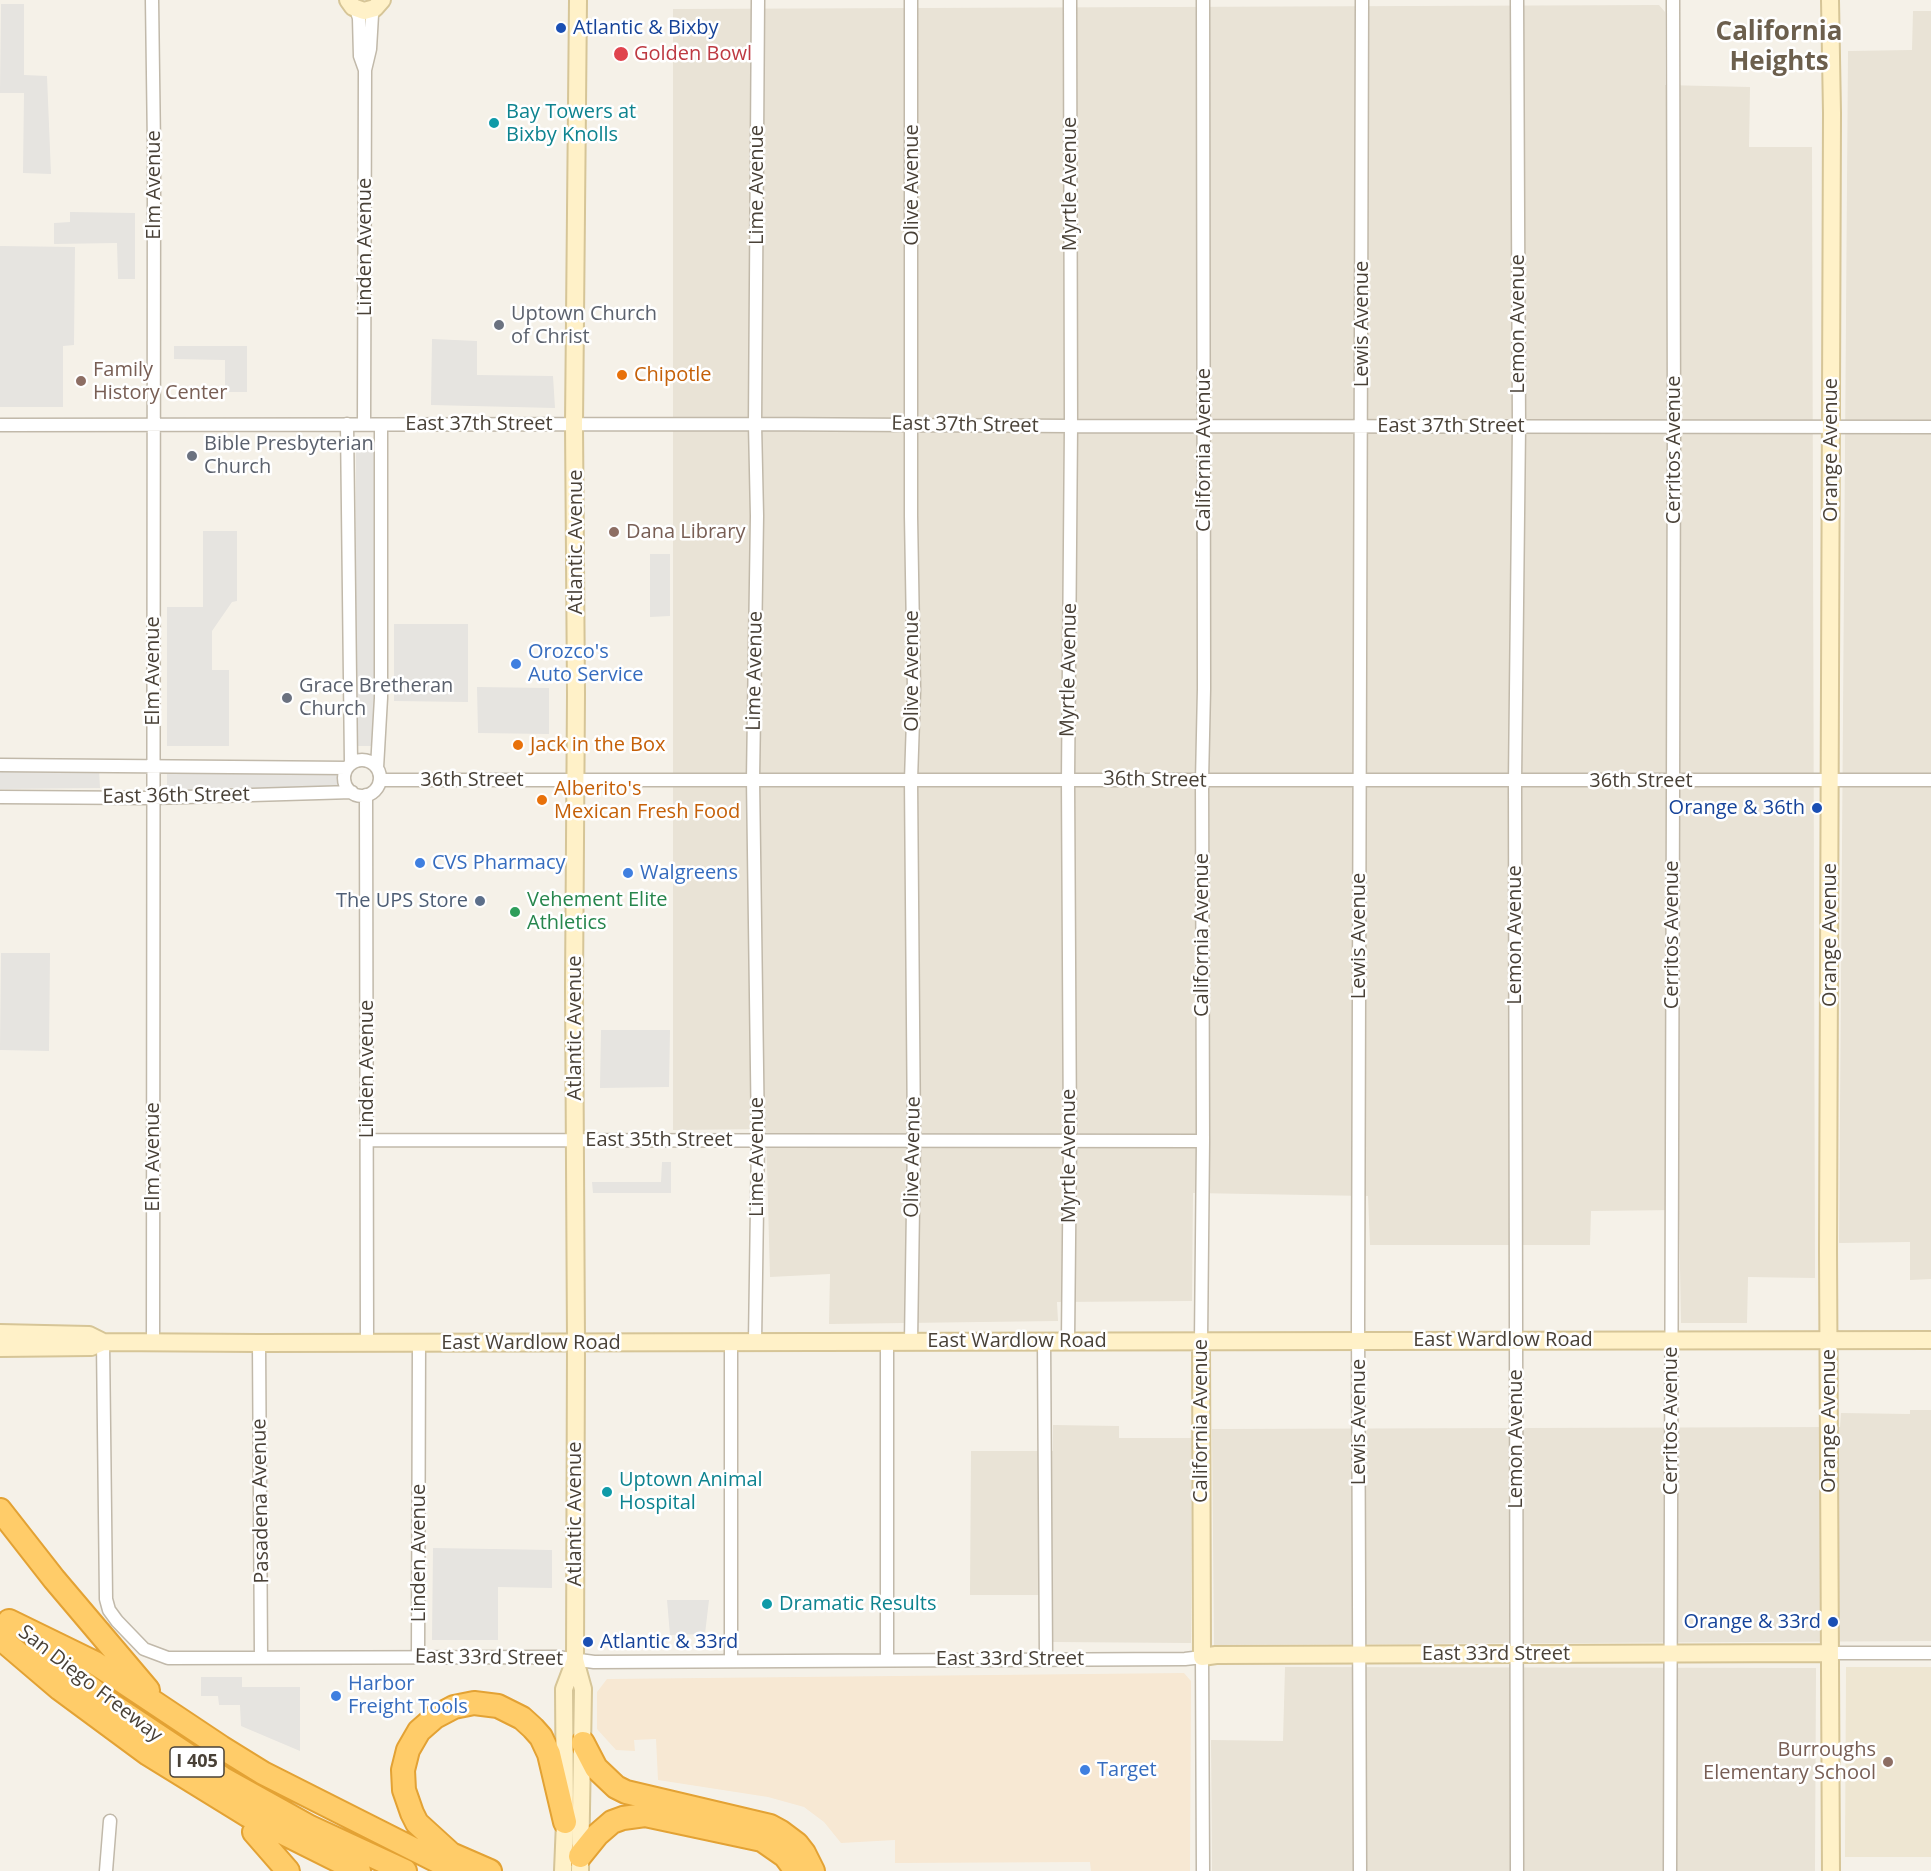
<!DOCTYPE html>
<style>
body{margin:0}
canvas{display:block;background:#f5f1e8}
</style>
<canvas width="1931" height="1871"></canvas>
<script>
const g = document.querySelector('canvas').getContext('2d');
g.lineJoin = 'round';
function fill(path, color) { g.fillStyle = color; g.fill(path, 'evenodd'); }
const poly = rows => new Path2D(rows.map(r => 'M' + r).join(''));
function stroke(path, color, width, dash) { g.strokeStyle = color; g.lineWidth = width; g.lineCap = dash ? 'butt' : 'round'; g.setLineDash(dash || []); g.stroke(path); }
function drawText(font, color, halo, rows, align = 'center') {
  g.font = font + ' "Open Sans",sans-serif'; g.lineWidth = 5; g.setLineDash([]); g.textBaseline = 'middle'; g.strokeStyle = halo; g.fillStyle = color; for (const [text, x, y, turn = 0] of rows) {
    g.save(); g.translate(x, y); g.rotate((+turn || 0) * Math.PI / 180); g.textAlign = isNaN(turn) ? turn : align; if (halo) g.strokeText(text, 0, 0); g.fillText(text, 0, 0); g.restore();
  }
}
fill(poly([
 [1659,5,1665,12,1665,85,1750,87,1749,147,1812,147,1815,1278,1748,1277,1747,1323,1681,1323,1679,1210,1591,1211,1590,1245,1370,1245,1368,1196,1193,1193,1192,1301,1057,1302,1058,1321,829,1324,830,1274,770,1277,766,1129,673,1130,673,9],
 [1913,11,1931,11,1931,1279,1910,1280,1910,1242,1839,1243,1848,51,1912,50],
 [1910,1410,1931,1410,1931,1641,1214,1645,1212,1429,1840,1427,1841,1413,1910,1414],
 [1053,1425,1119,1426,1119,1438,1192,1438,1191,1643,1052,1642,1053,1595,970,1595,971,1451,1053,1451],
 [1285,1667,1816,1668,1815,1871,1212,1871,1211,1740,1283,1741]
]), '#e9e3d6');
fill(poly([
 [1184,1673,1191,1681,1190,1871,1091,1871,1090,1862,895,1863,895,1840,841,1843,824,1822,804,1807,768,1797,658,1780,656,1739,634,1740,635,1751,616,1750,597,1729,597,1692,607,1679]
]), '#f7e8d3');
fill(poly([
 [1846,1667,1931,1667,1931,1857,1845,1857]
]), '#eee6d2');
fill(poly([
 [1,4,24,4,24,75,47,76,51,174,23,173,24,93,0,93],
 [70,212,135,213,135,279,118,279,117,243,54,244,54,223,70,222],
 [0,246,75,247,74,345,63,346,63,407,0,407],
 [432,339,477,341,477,375,553,376,555,408,431,405],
 [174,346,247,346,247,392,225,392,225,360,174,359],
 [375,449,375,746,355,746,356,450],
 [203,531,237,531,237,601,232,602,212,631,212,670,229,670,229,746,167,746,167,607,203,607],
 [650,554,670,554,670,616,650,617],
 [394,624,468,624,468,702,394,701],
 [477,687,549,688,549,734,478,733],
 [99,769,100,788,0,789,0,770],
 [343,771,343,790,167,791,167,772],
 [1,953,50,953,49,1051,0,1050],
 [601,1030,670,1030,669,1087,600,1088],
 [662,1162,671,1162,671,1193,593,1193,592,1182,661,1182],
 [433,1548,552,1550,552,1588,498,1587,498,1640,432,1640],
 [667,1600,709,1600,705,1634,670,1635],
 [201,1677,242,1677,242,1687,300,1687,300,1751,241,1726,240,1705,219,1705,218,1696,201,1696]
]), '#e6e4e0');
const street = poly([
 [152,0,154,147,153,1342],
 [1517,0,1519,426,1515,781,1517,1871],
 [356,9,359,18,360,56,365,70,370,49,372,15,375,8],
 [347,424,351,764],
 [364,424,365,70],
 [0,425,755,424,1071,426,1931,427],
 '344 778a18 18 0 1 1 36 0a18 18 0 1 1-36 0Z',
 [0,765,347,768],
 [377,768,381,698,381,425],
 [380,780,1931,780],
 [366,795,367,1342],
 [0,797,152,798,352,792],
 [367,1140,1203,1141],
 [1044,1341,1046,1659],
 [1068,1341,1070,1140,1068,780,1071,426,1070,0],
 [1201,1341,1203,1141,1202,781,1204,689,1203,0],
 [103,1342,106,1599,109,1610,117,1621,144,1649,168,1658,557,1657,594,1662,1185,1659,1202,1657,1203,1871],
 [755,1342,758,1140,753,779,757,516,755,424,758,0],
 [911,1342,914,1140,911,780,914,690,911,516,911,0],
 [259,1343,261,1658],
 [731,1343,731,1660],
 [1830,1653,1931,1653],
 [418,1657,419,1342],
 [887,1660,887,1342],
 [106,1871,110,1821],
 [1360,1871,1358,1322,1362,0],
 [1670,1871,1674,426,1673,0]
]);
const secondary = poly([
 [348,0,353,7,364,11,375,8,382,0],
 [578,0,574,424,576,694,574,987,576,1343,575,1660,583,1689,580,1871],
 [1830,0,1832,113,1828,1250,1831,1871],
 [0,1333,89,1335,103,1342,259,1343,1931,1340],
 [1201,1341,1202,1657,1216,1655,1830,1653],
 [0,1348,91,1347,103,1342],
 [563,1871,565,1822,564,1689,575,1660]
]);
const highway = poly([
 [0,1510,54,1579,148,1690],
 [9,1621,95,1663,221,1747,263,1773,457,1871],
 [0,1638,60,1689,148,1754,247,1815,359,1871],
 [37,1645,112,1705,222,1778,310,1827,405,1871],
 [583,1743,596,1768,616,1787,626,1792,770,1826,781,1832,797,1844,804,1853,813,1871],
 [254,1832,288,1871],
 [444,1851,490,1871],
 [451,1854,417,1823,412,1813,404,1790,403,1770,408,1750,419,1731,435,1717,454,1707,474,1703,498,1706,522,1718,533,1728,541,1737,549,1754,565,1822],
 [580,1856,597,1835,612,1822,623,1818,645,1815,762,1840,785,1856,796,1871]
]);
stroke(street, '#c1b9aa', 15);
stroke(secondary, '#d6c597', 20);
stroke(highway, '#e3a234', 26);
stroke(street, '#fff', 12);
stroke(secondary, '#fff1c8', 16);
stroke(highway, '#ffcc69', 22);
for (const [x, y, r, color] of [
 [561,28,6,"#1a4fb4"],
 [621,54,8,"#e0444e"],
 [494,123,6,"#0f9aa8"],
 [499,325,6,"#6b7280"],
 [622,375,6,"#e8710a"],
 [81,381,6,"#8d6e63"],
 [192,456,6,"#6b7280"],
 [614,532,6,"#8d6e63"],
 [516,664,6,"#3f7fe0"],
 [287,698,6,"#6b7280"],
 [518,745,6,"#e8710a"],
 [542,800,6,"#e8710a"],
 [1817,808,6,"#1a4fb4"],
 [420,863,6,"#3f7fe0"],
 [628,873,6,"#3f7fe0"],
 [480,901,6,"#5c6f8a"],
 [515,912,6,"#2e9e5b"],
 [607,1492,6,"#0f9aa8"],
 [767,1604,6,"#0f9aa8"],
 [1833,1622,6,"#1a4fb4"],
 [588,1642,6,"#1a4fb4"],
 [336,1696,6,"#3f7fe0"],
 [1888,1762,6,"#8d6e63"],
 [1085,1770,6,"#3f7fe0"]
]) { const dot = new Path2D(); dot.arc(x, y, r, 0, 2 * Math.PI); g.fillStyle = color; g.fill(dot); stroke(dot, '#fff', 2); }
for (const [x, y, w] of [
 [197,1762,54]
]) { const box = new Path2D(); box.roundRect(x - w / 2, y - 15, w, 30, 4.5); g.fillStyle = '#fff'; g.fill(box); stroke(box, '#494137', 1.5); }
drawText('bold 18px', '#494137', null, [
 ["I 405",197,1762]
]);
drawText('20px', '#164399', '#fff', [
 ["Atlantic & Bixby",573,28],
 ["Orange & 36th",1805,808,"right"],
 ["Orange & 33rd",1821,1622,"right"],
 ["Atlantic & 33rd",600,1642]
], 'left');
drawText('20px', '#be3a42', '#fff', [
 ["Golden Bowl",634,54]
], 'left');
drawText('20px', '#0d838f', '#fff', [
 ["Bay Towers at",506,112],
 ["Bixby Knolls",506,135],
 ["Uptown Animal",619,1480],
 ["Hospital",619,1503],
 ["Dramatic Results",779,1604]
], 'left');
drawText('20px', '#494137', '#fff', [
 ["Myrtle Avenue",1070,184,-90],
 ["Elm Avenue",154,185,-90],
 ["Lime Avenue",757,185,-90],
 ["Olive Avenue",912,185,-90],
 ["Linden Avenue",365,247,-90],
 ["Lewis Avenue",1362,324,-90],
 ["Lemon Avenue",1518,324,-90],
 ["East 37th Street",479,424],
 ["East 37th Street",965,425,1],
 ["East 37th Street",1451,426],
 ["California Avenue",1204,450,-90],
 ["Cerritos Avenue",1674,450,-90],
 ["Orange Avenue",1831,450,-90],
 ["Atlantic Avenue",576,542,-90],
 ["Myrtle Avenue",1069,670,-89],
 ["Elm Avenue",153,671,-90],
 ["Lime Avenue",755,671,-89],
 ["Olive Avenue",912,671,-90],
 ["36th Street",472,780],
 ["36th Street",1155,780,1],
 ["36th Street",1641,781],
 ["East 36th Street",176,796,-1],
 ["California Avenue",1202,935,-90],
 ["Lemon Avenue",1515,935,-90],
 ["Cerritos Avenue",1672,935,-90],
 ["Orange Avenue",1830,935,-90],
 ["Lewis Avenue",1359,936,-90],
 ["Atlantic Avenue",575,1028,-90],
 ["Linden Avenue",367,1069,-90],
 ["East 35th Street",659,1140],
 ["Myrtle Avenue",1069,1156,-90],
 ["Elm Avenue",153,1157,-90],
 ["Lime Avenue",757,1157,-90],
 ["Olive Avenue",913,1157,-89],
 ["East Wardlow Road",1503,1340],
 ["East Wardlow Road",1017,1341],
 ["East Wardlow Road",531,1343],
 ["California Avenue",1201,1421,-90],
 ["Cerritos Avenue",1671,1421,-90],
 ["Orange Avenue",1829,1421,-90],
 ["Lewis Avenue",1359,1422,-90],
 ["Lemon Avenue",1516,1439,-90],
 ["Pasadena Avenue",261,1501,-91],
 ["Atlantic Avenue",575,1514,-90],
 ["Linden Avenue",419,1553,-90],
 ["East 33rd Street",1496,1654],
 ["East 33rd Street",489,1658,1],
 ["East 33rd Street",1010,1659],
 ["San Diego Freeway",90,1684,38]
]);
drawText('20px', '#5b616d', '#fff', [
 ["Uptown Church",511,314],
 ["of Christ",511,337],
 ["Bible Presbyterian",204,444],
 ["Church",204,467],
 ["Grace Bretheran",299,686],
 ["Church",299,709]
], 'left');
drawText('20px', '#785e54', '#fff', [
 ["Family",93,370],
 ["History Center",93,393],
 ["Dana Library",626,532],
 ["Burroughs",1876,1750,"right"],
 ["Elementary School",1876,1773,"right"]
], 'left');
drawText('20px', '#c56008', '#fff', [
 ["Chipotle",634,375],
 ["Jack in the Box",530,745],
 ["Alberito's",554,789],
 ["Mexican Fresh Food",554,812]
], 'left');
drawText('20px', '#366cbe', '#fff', [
 ["Orozco's",528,652],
 ["Auto Service",528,675],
 ["CVS Pharmacy",432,863],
 ["Walgreens",640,873],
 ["Harbor",348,1684],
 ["Freight Tools",348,1707],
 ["Target",1097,1770]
], 'left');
drawText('20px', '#27864d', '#fff', [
 ["Vehement Elite",527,900],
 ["Athletics",527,923]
], 'left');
drawText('20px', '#4e5e75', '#fff', [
 ["The UPS Store",468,901]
], 'right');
drawText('bold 26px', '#6c5f4d', '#fff', [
 ["California",1779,33],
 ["Heights",1779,63]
]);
</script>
